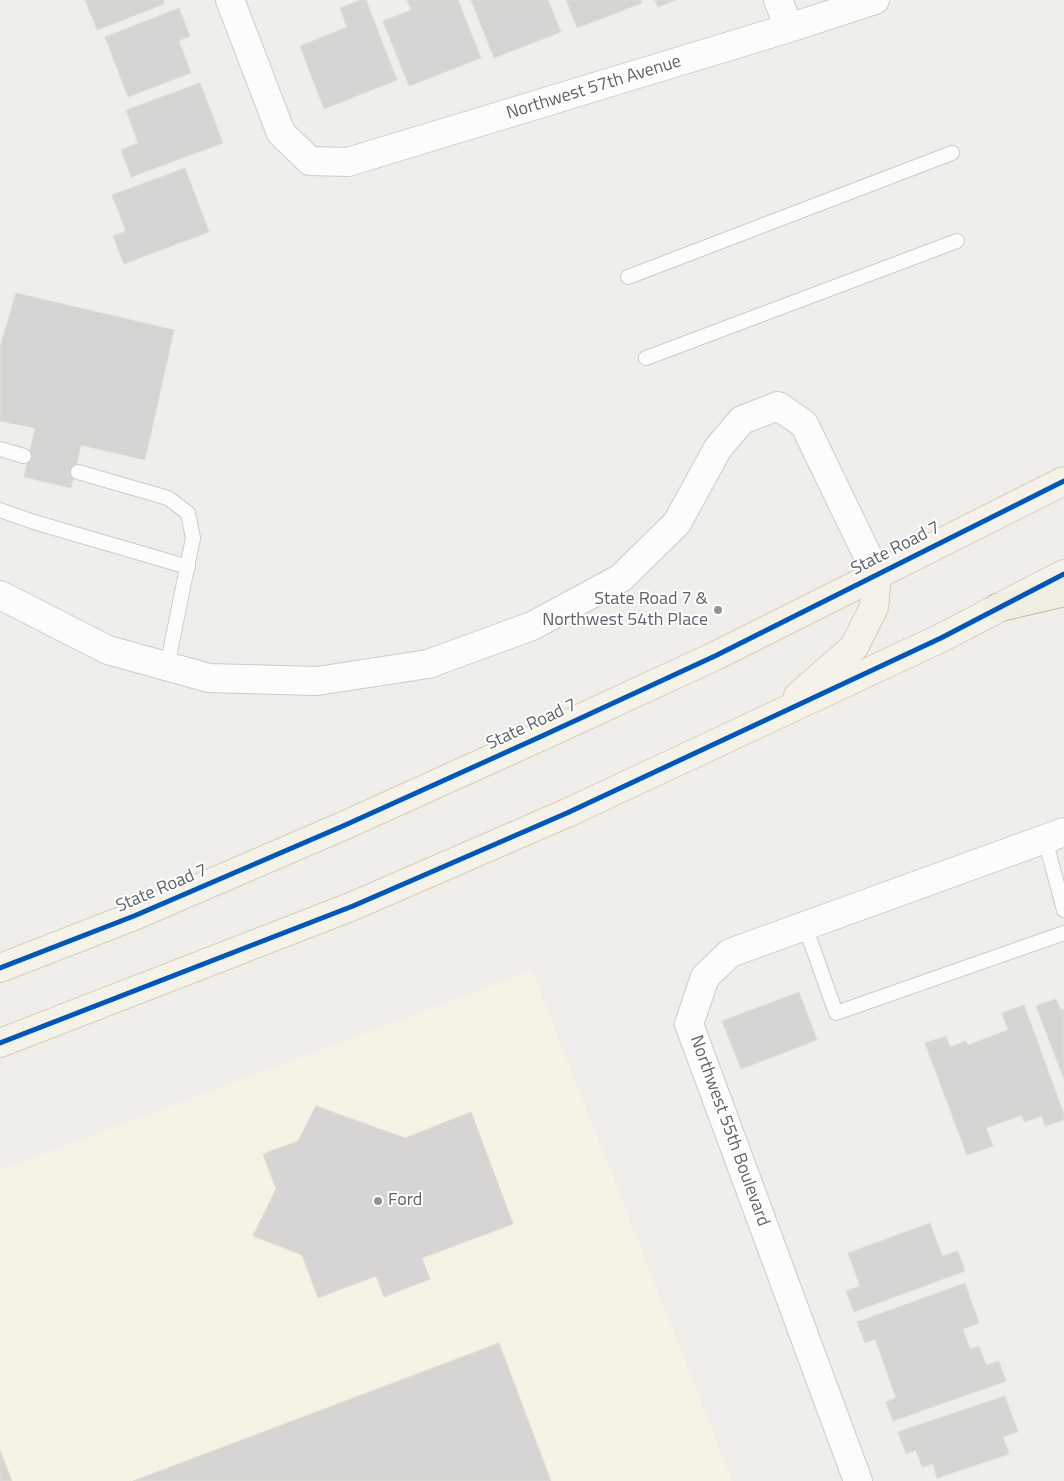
<!DOCTYPE html>
<style>
body{margin:0}
canvas{display:block;background:#efeeea}
</style>
<canvas width="1064" height="1481"></canvas>
<script>
const g = document.querySelector('canvas').getContext('2d');
g.lineJoin = 'round';
function fill(path, color) { g.fillStyle = color; g.fill(path, 'evenodd'); }
const poly = rows => new Path2D(rows.map(r => 'M' + r).join(''));
function stroke(path, color, width, dash) { g.strokeStyle = color; g.lineWidth = width; g.lineCap = dash ? 'butt' : 'round'; g.setLineDash(dash || []); g.stroke(path); }
function drawText(font, color, halo, rows, align = 'center') {
  g.font = font + ' "Titillium Web",sans-serif'; g.lineWidth = 4; g.setLineDash([]); g.textBaseline = 'middle'; g.strokeStyle = halo; g.fillStyle = color; for (const [text, x, y, turn = 0] of rows) {
    g.save(); g.translate(x, y); g.rotate((+turn || 0) * Math.PI / 180); g.textAlign = isNaN(turn) ? turn : align; if (halo) g.strokeText(text, 0, 0); g.fillText(text, 0, 0); g.restore();
  }
}
fill(poly([
 [532,971,732,1481,0,1481,0,1170]
]), '#f7f3e4');
const building = poly([
 [85,0,163,0,164,4,97,30,85,0],
 [361,0,366,0,397,80,324,109,300,46,347,27,340,8,361,0],
 [407,0,458,0,481,58,409,86,383,21,411,10,407,0],
 [471,0,548,0,561,32,494,58,471,0],
 [566,0,641,0,642,3,577,28,566,0],
 [655,0,676,0,658,7,655,0],
 [179,8,190,36,179,41,191,73,128,97,105,37,179,8],
 [200,83,223,143,131,177,121,150,138,143,126,110,200,83],
 [185,168,209,232,124,264,113,236,126,231,112,195,185,168],
 [16,293,174,330,145,460,81,445,71,488,24,477,35,428,0,421,0,347,16,293],
 [799,992,817,1040,741,1069,722,1021,799,992],
 [1056,999,1061,1010,1064,1009,1064,1079,1036,1006,1056,999],
 [1024,1005,1064,1114,1064,1120,1045,1126,1042,1116,1024,1122,1022,1115,986,1128,993,1146,967,1155,925,1043,946,1036,950,1047,966,1041,968,1045,1008,1030,1002,1013,1024,1005],
 [316,1106,405,1138,471,1112,513,1224,422,1258,430,1279,384,1297,376,1276,318,1298,302,1255,253,1236,276,1189,263,1154,298,1141,316,1106],
 [930,1223,942,1256,958,1251,965,1271,854,1312,846,1291,860,1286,848,1253,930,1223],
 [965,1283,979,1323,963,1329,970,1349,979,1346,986,1365,999,1361,1006,1381,893,1421,886,1402,896,1398,875,1339,865,1343,857,1322,965,1283],
 [499,1343,551,1481,133,1481,499,1343],
 [1005,1396,1018,1432,1003,1437,1009,1454,937,1478,933,1464,922,1467,916,1450,906,1454,898,1432,1005,1396],
 [0,1450,12,1481,0,1481,0,1450]
]);
fill(building, '#d6d5d3');
stroke(building, '#deddd9', 1);
const service = poly([
 [628,277,952,153],
 [646,358,957,241],
 [0,449,24,456],
 [78,472,168,498,188,513,193,538,167,667],
 [0,510,34,522,188,567],
 [1045,839,1064,910],
 [805,926,836,1013,1064,933]
]);
const minor = poly([
 [230,0,281,133,310,161,348,162,789,28,875,0],
 [778,0,789,28],
 [0,595,108,650,209,678,317,681,428,664,532,626,621,578,677,523,718,448,742,420,778,406,804,424,877,575],
 [858,1481,689,1024,705,977,730,953,1064,832]
]);
const primary = poly([
 [798,696,854,647,874,607,877,575],
 [0,968,134,916,343,826,542,736,715,656,1064,481],
 [0,1043,353,906,567,813,941,638,1064,574]
]);
const motorway = poly([
 [997,608,1064,592]
]);
stroke(service, '#cbcccc', 16);
stroke(minor, '#cbcccc', 30);
stroke(primary, '#d7ceb8', 30);
stroke(motorway, '#c8b996', 30);
stroke(service, '#fdfcfc', 14);
stroke(minor, '#fdfcfc', 28);
stroke(primary, '#f4f2e9', 28);
stroke(motorway, '#f0ede3', 28);
stroke(poly([
 [0,968,134,916,343,826,542,736,715,656,1064,481],
 [0,1043,353,906,567,813,941,638,1064,574]
]), '#0057b8', 5);
for (const [x, y, r, color] of [
 [718,610,5,"#919496"],
 [378,1201,5,"#919496"]
]) { const dot = new Path2D(); dot.arc(x, y, r, 0, 2 * Math.PI); g.fillStyle = color; g.fill(dot); stroke(dot, '#fff', 2); }
drawText('18px', '#5f6368', '#fff', [
 ["Northwest 57th Avenue",594,88,-17],
 ["State Road 7",896,549,-27],
 ["State Road 7",532,725,-25],
 ["State Road 7",162,889,-23],
 ["Northwest 55th Boulevard",729,1131,70]
]);
drawText('18px', '#5f6368', '#fff', [
 ["State Road 7 &",708,600],
 ["Northwest 54th Place",708,621],
 ["Ford",388,1201,"left"]
], 'right');
</script>
